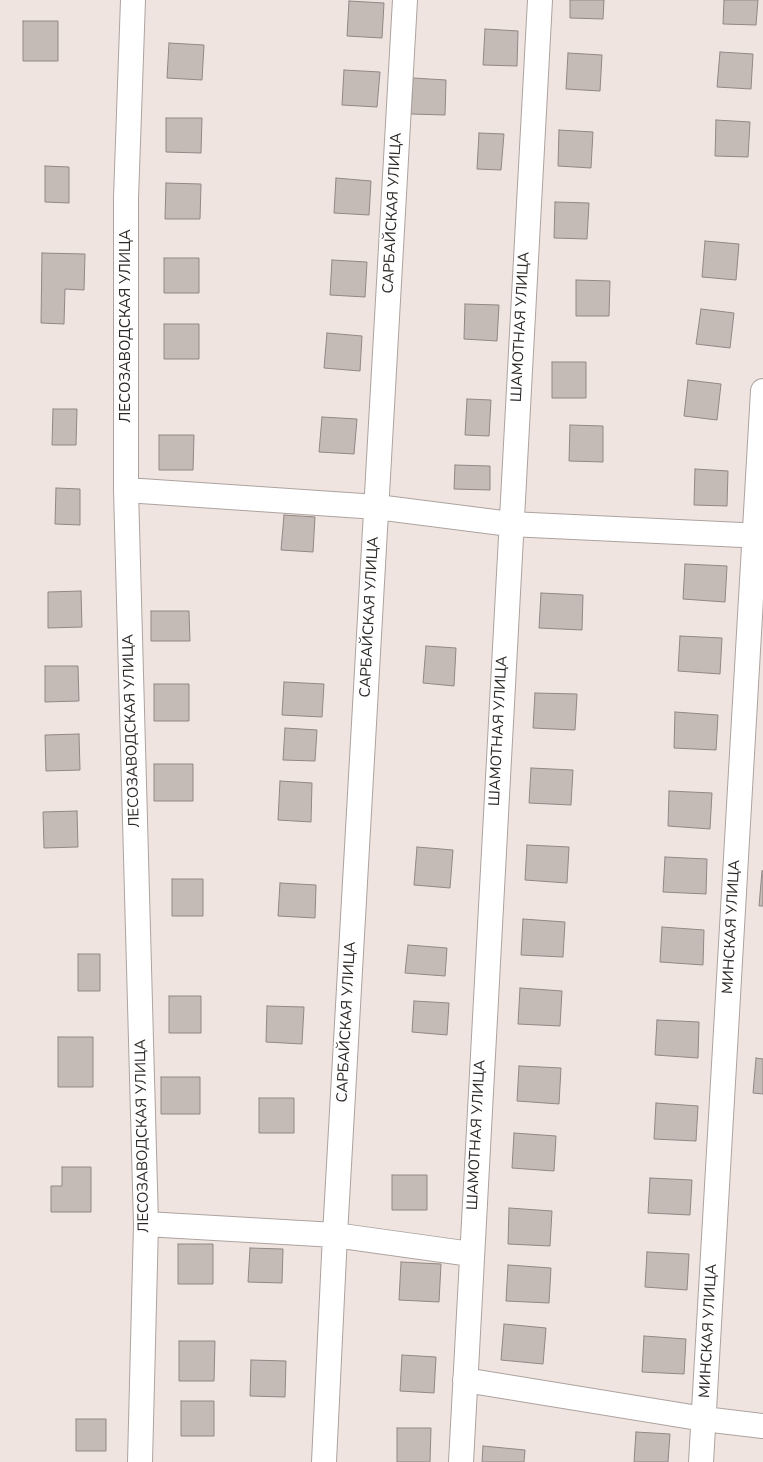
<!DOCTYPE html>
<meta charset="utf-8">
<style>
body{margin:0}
canvas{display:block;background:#efe4e0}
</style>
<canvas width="763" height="1462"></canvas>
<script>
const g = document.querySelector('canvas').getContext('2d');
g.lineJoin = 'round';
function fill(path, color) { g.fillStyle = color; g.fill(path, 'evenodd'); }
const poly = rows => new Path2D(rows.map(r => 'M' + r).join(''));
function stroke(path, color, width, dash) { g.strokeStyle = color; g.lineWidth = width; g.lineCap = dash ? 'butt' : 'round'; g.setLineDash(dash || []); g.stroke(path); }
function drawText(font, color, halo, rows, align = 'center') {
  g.font = font + ' "Nunito Sans",sans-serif'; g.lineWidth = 4; g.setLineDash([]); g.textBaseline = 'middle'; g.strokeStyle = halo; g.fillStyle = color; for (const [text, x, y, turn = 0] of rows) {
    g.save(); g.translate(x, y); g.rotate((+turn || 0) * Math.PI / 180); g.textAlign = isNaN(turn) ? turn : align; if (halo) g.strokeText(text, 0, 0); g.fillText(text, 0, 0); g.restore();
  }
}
const building = poly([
 [570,0,604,0,603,19,570,18,570,0],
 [724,0,758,0,756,25,723,24,724,0],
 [349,1,384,3,382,38,347,36,349,1],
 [23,21,58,21,58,61,23,61,23,21],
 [485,29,518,31,517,66,483,65,485,29],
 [169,43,204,45,202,80,167,78,169,43],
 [720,52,753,54,751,89,717,87,720,52],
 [568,53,602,55,600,91,566,89,568,53],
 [344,70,380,72,377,107,342,105,344,70],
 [413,78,446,80,445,115,411,114,413,78],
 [166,118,202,118,201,153,166,152,166,118],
 [716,120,750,122,748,157,715,156,716,120],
 [559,130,593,132,591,168,558,166,559,130],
 [479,133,504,134,501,170,477,169,479,133],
 [45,166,69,167,69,203,45,202,45,166],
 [336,178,371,181,369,215,334,213,336,178],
 [166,183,201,184,200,219,165,219,166,183],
 [555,202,589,203,587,239,554,238,555,202],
 [705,241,739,244,736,280,702,277,705,241],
 [42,253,85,254,84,290,65,289,64,324,41,323,42,253],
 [164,258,199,258,199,293,164,293,164,258],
 [332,260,367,262,365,297,330,295,332,260],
 [576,280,610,281,609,316,576,316,576,280],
 [465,304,499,305,497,341,464,339,465,304],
 [701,309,734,313,730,348,696,344,701,309],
 [164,324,199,324,199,359,164,359,164,324],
 [327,333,362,336,360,371,324,368,327,333],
 [552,362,586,362,586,398,552,398,552,362],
 [688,380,721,384,717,420,684,416,688,380],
 [467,399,491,400,489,436,465,435,467,399],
 [53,409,77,409,76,445,52,445,53,409],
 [322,417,357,419,354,454,319,452,322,417],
 [570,425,603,426,603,462,569,461,570,425],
 [159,435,194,435,193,470,159,470,159,435],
 [455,465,490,466,490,490,454,489,455,465],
 [695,469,728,471,727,506,694,505,695,469],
 [56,488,80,489,80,525,55,524,56,488],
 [284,515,315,517,313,552,281,550,284,515],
 [685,564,727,566,725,602,683,599,685,564],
 [81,591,82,627,48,628,48,592,81,591],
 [541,593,583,595,582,630,539,628,541,593],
 [151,611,189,611,190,641,151,641,151,611],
 [680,636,722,638,720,674,678,671,680,636],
 [426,646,456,648,454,686,423,683,426,646],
 [45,666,78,666,79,701,45,702,45,666],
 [284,682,324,684,322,717,282,715,284,682],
 [154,684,189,684,189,721,154,721,154,684],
 [535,693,577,694,575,730,533,728,535,693],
 [675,712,718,715,716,750,674,748,675,712],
 [285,728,317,730,315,761,283,760,285,728],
 [79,734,80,770,46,771,45,735,79,734],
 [154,764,193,764,193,801,154,801,154,764],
 [531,768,573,770,571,805,529,803,531,768],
 [280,781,312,783,311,822,278,820,280,781],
 [669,791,712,793,710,829,668,826,669,791],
 [77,811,78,847,44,848,43,812,77,811],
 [527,845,569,847,567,883,525,880,527,845],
 [417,847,453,850,450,888,414,885,417,847],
 [665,857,707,859,706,894,663,892,665,857],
 [762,871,763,871,763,906,759,906,762,871],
 [172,879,203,879,203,916,172,916,172,879],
 [280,883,316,885,315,918,278,916,280,883],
 [523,919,565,922,563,957,521,955,523,919],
 [662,927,704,930,703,965,660,962,662,927],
 [408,945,447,948,445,976,405,973,408,945],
 [78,954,100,954,100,991,78,991,78,954],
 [520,988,562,991,560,1026,518,1024,520,988],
 [169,996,201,996,201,1033,169,1033,169,996],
 [414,1001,449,1003,447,1035,412,1032,414,1001],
 [267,1006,304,1007,302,1044,266,1042,267,1006],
 [657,1020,699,1022,698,1058,655,1055,657,1020],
 [58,1037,93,1037,93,1087,58,1087,58,1037],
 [756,1058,763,1059,763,1094,753,1093,756,1058],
 [519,1066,561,1068,559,1104,517,1101,519,1066],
 [161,1077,200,1077,200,1114,161,1114,161,1077],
 [259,1098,294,1098,294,1133,259,1133,259,1098],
 [656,1103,698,1106,696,1141,654,1139,656,1103],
 [514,1133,556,1136,554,1171,512,1168,514,1133],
 [62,1167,91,1167,91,1212,51,1212,51,1186,62,1186,62,1167],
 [392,1175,427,1175,427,1210,392,1210,392,1175],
 [650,1178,692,1180,690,1215,648,1213,650,1178],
 [509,1208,552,1211,550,1246,508,1244,509,1208],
 [178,1244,213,1244,213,1284,178,1284,178,1244],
 [250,1248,283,1249,282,1283,248,1282,250,1248],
 [647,1252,689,1254,687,1290,645,1287,647,1252],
 [401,1262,441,1264,439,1302,399,1300,401,1262],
 [508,1265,551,1268,549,1303,506,1301,508,1265],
 [504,1324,546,1328,543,1364,501,1360,504,1324],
 [644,1336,686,1339,684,1374,642,1372,644,1336],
 [179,1341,215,1341,214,1381,179,1381,179,1341],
 [402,1355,436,1357,434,1393,400,1391,402,1355],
 [251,1360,286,1361,285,1397,250,1396,251,1360],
 [181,1401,214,1401,214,1436,181,1436,181,1401],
 [76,1419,106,1419,106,1451,76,1451,76,1419],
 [397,1428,431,1428,430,1462,397,1462,397,1428],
 [636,1432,670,1434,668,1462,634,1462,636,1432],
 [483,1446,525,1450,524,1462,482,1462,483,1446]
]);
fill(building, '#c4bab6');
stroke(building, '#918884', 1);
const minor = poly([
 [133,0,126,198,126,490,146,1224,140,1462],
 [126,490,377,507,510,524,763,536],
 [146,1224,335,1235,471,1254],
 [465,1380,704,1419,763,1426],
 [324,1462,335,1235,405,0],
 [461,1462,540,0],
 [701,1462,763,391]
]);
stroke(minor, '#ada39f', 26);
stroke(minor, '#fff', 24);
drawText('15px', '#2d2927', '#fff', [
 ["САРБАЙСКАЯ УЛИЦА",393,213,-87],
 ["ЛЕСОЗАВОДСКАЯ УЛИЦА",126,326,-90],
 ["ШАМОТНАЯ УЛИЦА",521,327,-87],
 ["САРБАЙСКАЯ УЛИЦА",370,617,-87],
 ["ЛЕСОЗАВОДСКАЯ УЛИЦА",132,731,-92],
 ["ШАМОТНАЯ УЛИЦА",499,731,-87],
 ["МИНСКАЯ УЛИЦА",732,927,-87],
 ["САРБАЙСКАЯ УЛИЦА",347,1022,-87],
 ["ШАМОТНАЯ УЛИЦА",477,1135,-87],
 ["ЛЕСОЗАВОДСКАЯ УЛИЦА",143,1136,-91],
 ["МИНСКАЯ УЛИЦА",709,1331,-87]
]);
</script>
